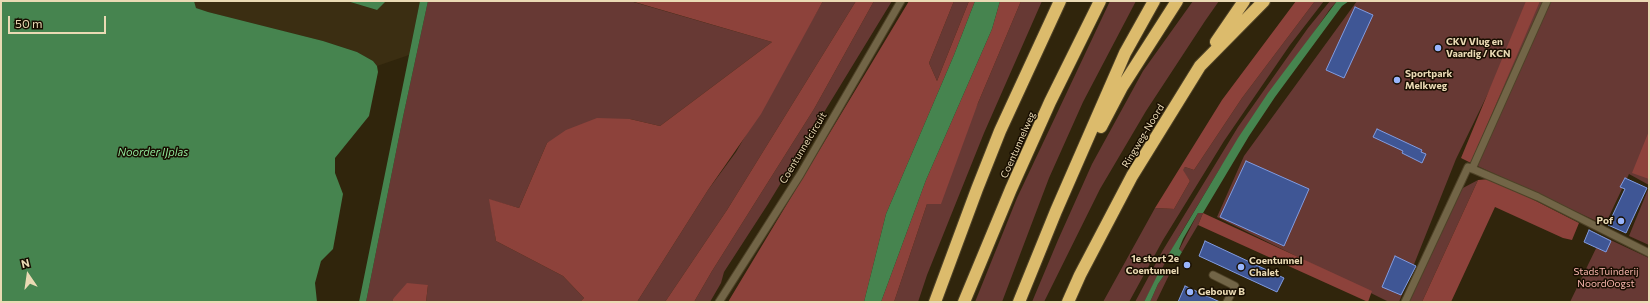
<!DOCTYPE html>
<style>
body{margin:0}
#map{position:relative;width:1650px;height:303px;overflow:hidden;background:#30250c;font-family:Commissioner,sans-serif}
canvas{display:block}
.frame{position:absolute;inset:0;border:2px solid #eadab4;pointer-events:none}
.north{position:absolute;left:8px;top:255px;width:40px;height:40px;-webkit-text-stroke:3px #180e00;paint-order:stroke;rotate:347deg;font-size:11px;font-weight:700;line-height:16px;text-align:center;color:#eadab4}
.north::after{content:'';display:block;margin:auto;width:14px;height:18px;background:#eadab4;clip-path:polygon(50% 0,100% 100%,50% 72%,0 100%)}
.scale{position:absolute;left:8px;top:16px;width:98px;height:18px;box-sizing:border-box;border:2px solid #eadab4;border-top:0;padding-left:5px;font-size:12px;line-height:14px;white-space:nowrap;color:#eadab4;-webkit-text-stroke:3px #180e00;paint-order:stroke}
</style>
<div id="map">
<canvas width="1650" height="303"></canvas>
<div class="frame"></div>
<div class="north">N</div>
<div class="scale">50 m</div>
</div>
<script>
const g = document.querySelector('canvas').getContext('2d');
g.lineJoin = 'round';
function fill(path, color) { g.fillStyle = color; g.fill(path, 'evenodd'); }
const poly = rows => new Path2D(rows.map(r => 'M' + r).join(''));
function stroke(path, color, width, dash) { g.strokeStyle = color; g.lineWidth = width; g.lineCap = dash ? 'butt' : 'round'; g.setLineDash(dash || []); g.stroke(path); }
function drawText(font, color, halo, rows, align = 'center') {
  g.font = font + ' Commissioner,sans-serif'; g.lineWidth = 3; g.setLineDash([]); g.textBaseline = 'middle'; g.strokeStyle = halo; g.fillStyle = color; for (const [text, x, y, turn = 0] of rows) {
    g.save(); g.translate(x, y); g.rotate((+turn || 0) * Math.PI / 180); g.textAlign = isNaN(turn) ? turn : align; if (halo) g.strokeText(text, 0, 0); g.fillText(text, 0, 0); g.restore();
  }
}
fill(poly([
 [194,1,347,1,376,10,386,1,420,1,409,55,377,66,373,61,357,52,323,41,208,12,196,8]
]), '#3b2e12');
fill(poly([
 [428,1,630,1,772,42,660,126,630,119,547,143,519,208,490,200,496,241,563,276,584,298,580,302,426,302,428,285,393,299,393,302,366,302,403,117],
 [823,1,856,1,727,210,665,302,637,302,708,190,736,152],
 [874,1,892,1,768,204,724,272,721,283,710,302,694,302,712,271,814,109],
 [954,1,969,1,937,81,929,63],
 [1021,1,1042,1,984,133,927,275,918,302,894,302,927,204,978,103],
 [1110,1,1136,1,1083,102,1049,178,1002,302,975,302,1017,198],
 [1193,1,1219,1,1205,21,1146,111,1100,189,1044,302,1032,302,1058,240,1092,164,1143,71],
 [1315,1,1324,1,1290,45,1224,141,1163,240,1129,302,1103,302,1155,208,1174,209,1190,181,1182,170,1185,167,1194,170,1242,98],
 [1330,1,1337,1,1330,9,1219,170,1181,233,1144,302,1135,302,1163,250,1238,127,1308,28],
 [1357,1,1527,1,1532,3,1456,159,1399,302,1389,302,1217,217,1244,156],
 [1539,1,1649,1,1649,185,1629,174,1605,225,1471,163],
 [1478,180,1422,302,1408,302,1461,189],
 [1649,187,1649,245,1629,236],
 [1198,213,1203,213,1198,225,1182,252,1179,250],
 [1602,236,1649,258,1649,302,1570,302],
 [1167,271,1170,273,1156,302,1150,302,1158,284]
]), '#673934');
fill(poly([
 [631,1,823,1,761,114,708,190,637,302,580,302,584,298,563,276,496,241,489,199,519,208,547,143,566,130,597,118,630,119,660,126,772,42],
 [856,1,874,1,814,109,712,271,694,302,665,302,727,210],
 [909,1,954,1,929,63,937,81,969,1,975,1,954,55,886,214,864,302,728,302],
 [1000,1,1021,1,978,103,941,204,927,204,894,302,881,302,926,180,992,29],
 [1296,1,1315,1,1242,98,1194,170,1185,167,1183,170,1190,181,1174,209,1155,208,1222,100],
 [1526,1,1540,1,1471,163,1461,158],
 [1649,131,1649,179,1632,173],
 [1490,179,1497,181,1579,223,1572,240,1563,238,1495,207,1451,302,1422,302,1478,180],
 [1203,213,1372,291,1368,302,1198,225],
 [407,283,428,285,426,302,393,302,393,299]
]), '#8d423b');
fill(poly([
 [1,1,194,1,196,8,208,12,323,41,357,52,373,61,377,66,378,72,369,116,335,158,335,173,343,194,333,249,321,261,315,283,317,302,1,302],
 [347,1,386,1,377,10],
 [420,1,428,1,403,117,366,302,359,302],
 [975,1,1000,1,992,29,926,180,881,302,864,302,886,214,954,55],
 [1337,1,1349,1,1342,6,1275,97,1249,136,1203,213,1198,213,1183,239,1179,249,1182,252,1176,262,1167,257,1238,138,1268,93],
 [1161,268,1167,271,1158,284,1150,302,1144,302]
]), '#46844f');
const building = poly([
 [1355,7,1373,15,1344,78,1326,70,1355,7],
 [1377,129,1422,150,1421,152,1426,154,1422,163,1402,153,1403,151,1373,137,1377,129],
 [1246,161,1309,189,1284,246,1220,217,1246,161],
 [1625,178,1647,188,1626,233,1608,225,1625,189,1620,187,1625,178],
 [1589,230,1611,241,1606,252,1584,242,1589,230],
 [1205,241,1284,278,1277,292,1199,256,1205,241],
 [1395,256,1416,266,1401,295,1382,287,1395,256],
 [1185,286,1220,302,1178,302,1185,286]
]);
fill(building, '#3f5695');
stroke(building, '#819ce1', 1);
const service = poly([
 [1472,169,1547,1],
 [1213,275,1235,286,1227,302],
 [719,302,800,175,901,1],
 [1405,302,1468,167,1538,197,1649,253]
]);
const motorway = poly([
 [1216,42,1244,1],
 [1101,127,1122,87,1177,1],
 [935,302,977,189,1000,131,1060,1],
 [964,302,1011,189,1050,102,1100,1],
 [1019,302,1056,211,1125,53,1154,1],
 [1068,302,1080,275,1132,176,1200,66,1264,1]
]);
stroke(service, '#4e4227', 9);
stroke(motorway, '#4e4227', 14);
stroke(service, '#726547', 7);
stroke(motorway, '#dcbb6c', 12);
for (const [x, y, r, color] of [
 [1438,48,4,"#98b5fd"],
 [1397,80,4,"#98b5fd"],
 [1621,221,4,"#98b5fd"],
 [1187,265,4,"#98b5fd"],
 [1241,267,4,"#98b5fd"],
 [1190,292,4,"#98b5fd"]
]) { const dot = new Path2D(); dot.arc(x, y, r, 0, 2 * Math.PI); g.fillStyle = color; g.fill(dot); stroke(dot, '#180e00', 1.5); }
drawText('bold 10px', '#eadab4', '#180e00', [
 ["CKV Vlug en",1446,42],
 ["Vaardig / KCN",1446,54],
 ["Sportpark",1405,74],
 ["Melkweg",1405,86],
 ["Pof",1613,221,"right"],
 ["1e stort 2e",1179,259,"right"],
 ["Coentunnel",1179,271,"right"],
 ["Coentunnel",1249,261],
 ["Chalet",1249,273],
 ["Gebouw B",1198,292]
], 'left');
drawText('10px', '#eadab4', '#180e00', [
 ["Ringweg-Noord",1143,136,-59],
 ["Coentunnelweg",1018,145,-66],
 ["Coentunnelcircuit",803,148,-59]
]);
drawText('10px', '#f8b4ac', '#180e00', [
 ["StadsTuinderij",1606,272],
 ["NoordOogst",1606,284]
]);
drawText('italic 11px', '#8ee498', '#180e00', [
 ["Noorder IJplas",153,152]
]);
</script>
